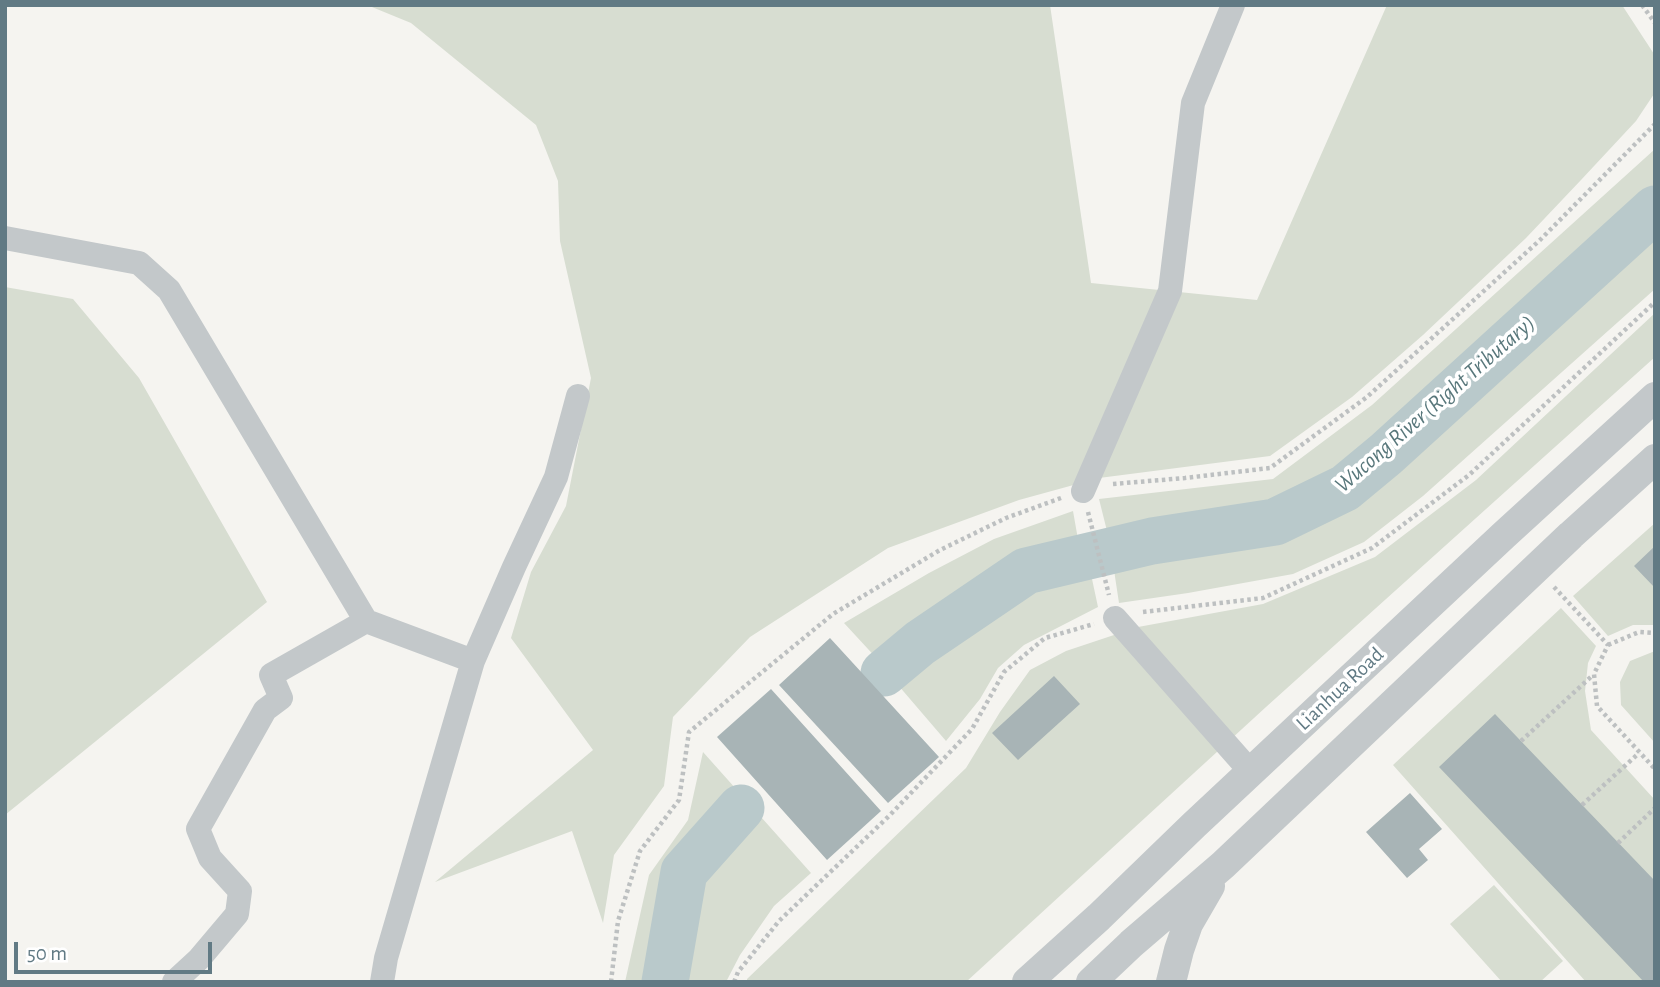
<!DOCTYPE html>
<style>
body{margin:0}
#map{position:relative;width:1660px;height:987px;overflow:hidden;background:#f5f4f0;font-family:"Alegreya Sans",sans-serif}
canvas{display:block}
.frame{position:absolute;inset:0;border:7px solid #617a84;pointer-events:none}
.scale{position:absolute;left:14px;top:942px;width:198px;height:32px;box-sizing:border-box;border:4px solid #617a84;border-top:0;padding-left:9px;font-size:21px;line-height:24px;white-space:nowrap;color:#617a84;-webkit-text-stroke:5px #fff;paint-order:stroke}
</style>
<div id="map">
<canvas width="1660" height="987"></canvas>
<div class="frame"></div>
<div class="scale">50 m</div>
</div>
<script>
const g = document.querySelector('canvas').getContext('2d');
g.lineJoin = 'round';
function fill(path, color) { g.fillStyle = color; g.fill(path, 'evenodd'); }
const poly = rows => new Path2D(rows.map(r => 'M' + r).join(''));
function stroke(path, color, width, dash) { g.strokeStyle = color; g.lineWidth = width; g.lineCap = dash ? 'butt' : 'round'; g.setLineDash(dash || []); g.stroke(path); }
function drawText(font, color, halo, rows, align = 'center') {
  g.font = font + ' "Alegreya Sans",sans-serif'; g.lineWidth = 7; g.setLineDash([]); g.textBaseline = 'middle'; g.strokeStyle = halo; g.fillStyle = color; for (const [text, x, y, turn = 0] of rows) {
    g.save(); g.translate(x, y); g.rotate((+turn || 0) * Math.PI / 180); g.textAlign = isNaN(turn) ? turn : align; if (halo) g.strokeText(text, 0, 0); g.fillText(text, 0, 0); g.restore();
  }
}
fill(poly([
 [367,5,1050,5,1091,283,1257,300,1387,5,1622,5,1654,54,1654,94,1636,121,1581,180,1526,238,1423,335,1352,397,1270,456,1099,478,1019,500,888,548,750,637,673,717,664,786,614,855,603,923,572,831,435,882,593,750,511,638,531,572,566,506,591,378,560,241,558,181,536,125,411,23],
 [1655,149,1655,193,1428,405,1346,477,1274,511,1109,539,1099,499,1273,479,1372,405],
 [1655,220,1655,289,1423,496,1364,542,1293,574,1188,593,1119,603,1112,557,1222,544,1284,528,1355,493,1497,368],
 [5,287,73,299,139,378,267,602,5,815],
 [1655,313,1655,357,1266,707,966,982,747,982,747,979,966,768,1000,712,1030,670,1066,651,1138,627,1263,604,1375,557,1476,480],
 [1073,511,1079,545,994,577,880,662,844,623,929,573,994,539],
 [1655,523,1655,625,1633,625,1608,636,1573,596],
 [1089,565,1098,607,1024,645,998,668,980,699,946,741,892,678,933,645,1031,579],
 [1561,608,1596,646,1588,663,1585,691,1591,730,1655,800,1655,982,1586,982,1393,765],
 [1655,651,1655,743,1621,705,1620,682,1630,661],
 [703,752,811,873,774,906,740,955,726,982,625,982,649,875,688,820],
 [1494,885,1563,961,1540,982,1502,982,1450,924]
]), '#d7ddd1');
stroke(poly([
 [884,673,920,643,1026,571,1152,541,1275,522,1345,488,1386,454,1655,209],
 [665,982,684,872,741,808]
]), '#b9c9cb', 47);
fill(poly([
 [1655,546,1655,588,1634,566],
 [830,638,939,757,888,803,779,685],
 [1054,676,1080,704,1018,760,992,733],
 [771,689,881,811,827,860,717,737],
 [1495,714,1655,881,1655,982,1644,982,1439,767],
 [1410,793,1442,829,1419,849,1428,860,1407,878,1366,832]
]), '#a8b4b6');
stroke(poly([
 [1642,5,1655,23],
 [1113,484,1185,478,1270,468,1367,397,1540,240,1655,124],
 [1088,512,1109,595],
 [1554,587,1608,645,1594,674,1597,706,1655,769],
 [1143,612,1263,598,1372,548,1469,475,1655,302],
 [1608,645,1639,632,1655,633],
 [1521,741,1593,675],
 [1582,805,1639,753],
 [1618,843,1655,808],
 [611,982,618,921,640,851,679,800,689,732,833,614,940,550,1006,518,1061,498],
 [734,982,738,972,779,921,890,815,972,729,1004,672,1045,638,1094,624]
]), '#bdc0c1', 4.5, [3.5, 3.5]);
stroke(poly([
 [5,238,139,263,169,290,366,621,473,661],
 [1083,491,1170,291,1193,103,1233,5],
 [1115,618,1251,772],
 [174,982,199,959,237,914,240,891,210,858,198,829,265,710,281,698,271,675,366,621],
 [382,982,386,958,473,661,514,567,556,477,578,396]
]), '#c3c8ca', 24);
stroke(poly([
 [1027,982,1099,917,1194,825,1504,535,1655,397],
 [1091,982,1131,944,1223,865,1571,535,1655,459],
 [1171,982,1179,950,1188,924,1210,886]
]), '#c3c8ca', 30);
drawText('21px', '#617a84', '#fff', [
 ["Lianhua Road",1340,689,-43]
]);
drawText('italic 23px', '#58777b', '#fff', [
 ["Wucong River (Right Tributary)",1435,404,-41]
]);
</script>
